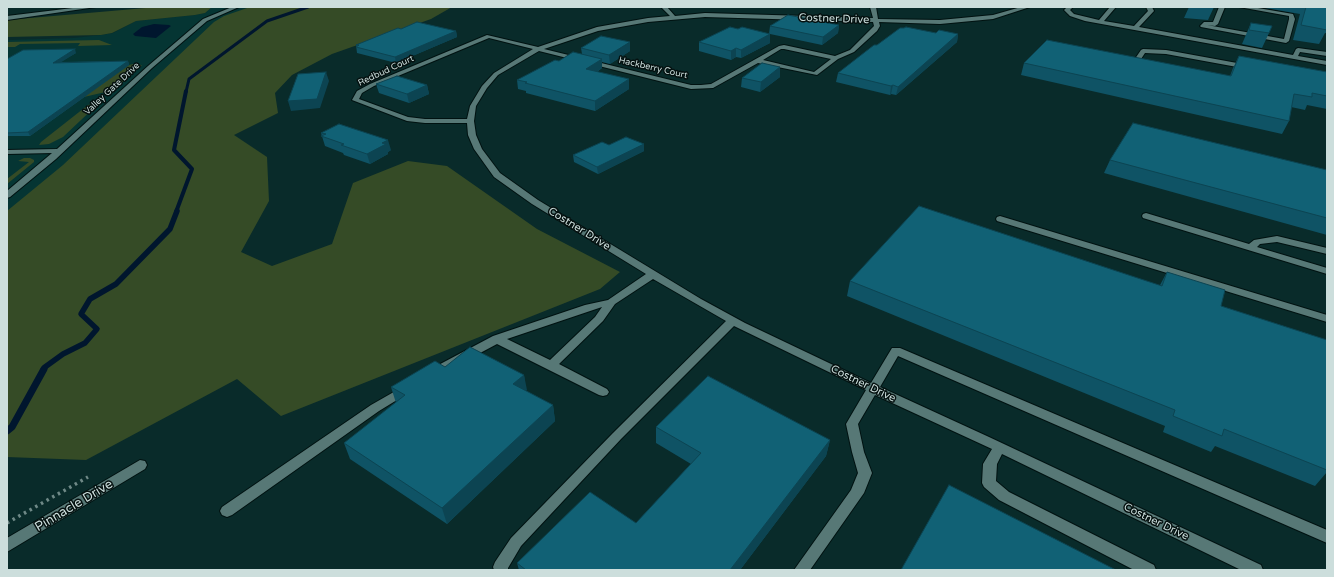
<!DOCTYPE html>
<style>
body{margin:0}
#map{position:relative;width:1334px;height:577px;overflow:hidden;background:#092b2a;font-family:"Varela Round",sans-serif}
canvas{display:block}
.frame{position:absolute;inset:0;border:8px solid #ccdedc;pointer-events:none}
</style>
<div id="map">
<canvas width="1334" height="577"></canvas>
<div class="frame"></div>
</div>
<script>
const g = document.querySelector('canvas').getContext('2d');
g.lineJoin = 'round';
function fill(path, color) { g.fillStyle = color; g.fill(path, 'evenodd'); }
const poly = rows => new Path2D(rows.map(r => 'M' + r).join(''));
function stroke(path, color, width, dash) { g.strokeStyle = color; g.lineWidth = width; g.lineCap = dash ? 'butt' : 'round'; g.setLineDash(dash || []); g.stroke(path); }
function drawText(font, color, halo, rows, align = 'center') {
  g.font = font + ' "Varela Round",sans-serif'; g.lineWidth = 3; g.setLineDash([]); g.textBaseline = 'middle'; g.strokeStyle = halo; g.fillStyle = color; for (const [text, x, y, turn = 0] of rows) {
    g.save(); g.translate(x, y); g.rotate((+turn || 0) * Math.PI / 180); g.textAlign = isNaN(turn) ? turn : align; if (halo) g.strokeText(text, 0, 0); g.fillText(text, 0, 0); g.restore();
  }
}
fill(poly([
 [212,7,262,7,7,243,7,40,73,38,101,35,113,33,136,21,195,15,205,13]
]), '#053533');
fill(poly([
 [157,7,212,7,205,13,195,15,136,21,112,33,101,35,7,37,7,20],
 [250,7,452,7,431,19,332,54,292,75,275,93,278,113,234,135,267,157,269,201,241,252,272,266,332,244,353,183,408,161,447,166,537,229,620,272,600,289,281,416,237,379,86,460,7,457,7,211,63,165,214,22,224,16],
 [99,40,112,45,78,46,80,43,20,44,15,47,7,47,7,42],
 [133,64,142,65,114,90,84,97,129,65],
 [95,103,99,103,63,137,49,144,39,145,41,142,88,105],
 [24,158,30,158,34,160,34,162,7,184,7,179,29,162,18,161]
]), '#354b26');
fill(poly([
 [154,24,169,25,171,26,156,38,135,36,133,34,142,27]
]), '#00162e');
stroke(poly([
 [186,92,189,79,267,21,308,7]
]), '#00162e', 3);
stroke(poly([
 [176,212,192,169,174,150,186,91]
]), '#00162e', 4);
stroke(poly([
 [43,370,45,367,63,354,85,343,97,329,81,314,90,299,116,284,170,229,177,211]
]), '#00162e', 5.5);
stroke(poly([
 [7,431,12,427,44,369]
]), '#00162e', 7);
const minor = poly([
 [81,7,96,7,7,20,7,16,81,7],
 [232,7,239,7,207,21,152,68,56,159,10,197,7,198,7,191,52,153,7,154,7,150,57,149,148,66,203,19,232,7],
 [661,7,667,7,675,16,705,13,873,18,870,7,876,7,878,19,940,20,993,15,1021,7,1030,7,993,19,940,24,879,22,880,26,877,31,854,52,838,59,817,75,758,63,713,88,691,89,539,51,498,75,487,88,476,106,474,121,476,135,482,149,500,173,538,200,701,299,745,323,871,383,892,348,900,348,1327,530,1327,543,898,356,880,387,989,437,1261,565,1263,570,1241,570,1002,454,997,464,996,481,1009,492,1154,565,1156,570,1134,570,999,500,984,487,982,483,983,464,992,449,875,395,858,424,864,452,872,473,864,493,810,570,794,570,851,490,858,473,852,452,846,424,866,390,734,326,621,439,521,546,508,568,508,570,494,570,493,567,495,562,511,538,613,433,726,321,653,279,615,304,603,321,559,364,607,389,609,392,607,395,603,396,599,395,497,344,437,376,429,376,427,373,429,370,493,336,585,305,608,300,646,274,532,204,494,177,474,149,468,135,467,123,425,123,407,121,352,100,357,91,370,84,487,35,538,47,597,27,648,18,670,16,661,7],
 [705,17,873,22,874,26,850,50,835,56,784,45,779,46,711,84,701,85,691,85,544,49,598,31,648,22,705,17],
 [489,38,533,49,494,73,482,86,470,106,467,119,425,119,408,117,359,99,362,93,374,86,489,38],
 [781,49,784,49,831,59,814,72,763,60,781,49],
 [602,307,595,317,550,360,507,339,602,307],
 [1067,7,1073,7,1070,10,1074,14,1099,20,1110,7,1116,7,1104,21,1134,26,1148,11,1146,7,1152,7,1154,11,1139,27,1293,55,1296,49,1298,48,1327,52,1327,56,1300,52,1298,56,1327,61,1327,65,1085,21,1070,16,1064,10,1067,7],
 [1219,7,1225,7,1218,24,1215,26,1207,25,1284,39,1289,19,1289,16,1239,7,1252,7,1293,14,1295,19,1289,41,1286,43,1201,27,1200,26,1204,22,1213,22,1219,7],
 [1143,49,1166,50,1248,65,1251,67,1248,69,1166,54,1145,53,1139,62,1143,63,1143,65,1133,64,1132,63,1141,50,1143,49],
 [1146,213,1249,244,1254,240,1277,236,1327,248,1327,254,1277,242,1260,244,1257,247,1327,268,1327,274,1143,218,1142,216,1143,214,1146,213],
 [1000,216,1327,315,1327,322,997,221,996,219,997,217,1000,216],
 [406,385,410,386,412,389,410,392,379,411,232,515,227,517,222,515,220,511,222,507,371,405,406,385],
 [140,460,145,461,147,465,145,469,7,552,7,538,140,460]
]);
stroke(minor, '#001211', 2);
stroke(poly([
 [7,523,88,477]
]), '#6f8987', 3.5, [2.5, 4]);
fill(minor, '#577876');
fill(poly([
 [1187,7,1214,7,1208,20,1184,18,1189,7],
 [1260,7,1327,7,1327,33,1325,33,1319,44,1293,40,1300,14],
 [1251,23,1269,33,1262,48,1242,44],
 [839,25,838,33,822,45,770,34,770,43,741,58,736,57,731,60,699,51,699,42,738,29,769,34,770,26],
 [401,29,456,31,457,37,396,63,357,53,356,45],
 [936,33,958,34,957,42,896,95,891,94,890,95,836,82,838,73,877,45],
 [581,48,630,51,610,64,602,62,602,68,597,72,629,79,629,89,595,111,526,93,526,91,518,89,517,80,559,61,582,54],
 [76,53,60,62,128,61,129,65,30,136,7,136,7,59],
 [1239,56,1327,72,1327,109,1307,105,1305,110,1291,107,1289,121,1282,134,1021,75,1024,63,1230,76,1233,68],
 [780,67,780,77,760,92,741,87,742,78],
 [376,84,427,85,429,94,409,103,379,93],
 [321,133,391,150,388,152,388,154,370,164,344,155,343,153,325,146],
 [609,145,644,151,598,174,574,162,573,155],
 [1110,160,1327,170,1327,235,1104,173],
 [1167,272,1221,306,1327,340,1327,472,1315,486,1215,446,1211,452,1163,432,1165,426,847,296,850,281,1160,285],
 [445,367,524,375,526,391,553,405,555,421,447,524,350,459,344,443,396,403,391,387],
 [656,427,830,440,826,456,740,570,519,570,517,563,636,523,691,464,656,443]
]), '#0f5365');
fill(poly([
 [839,25,838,33,822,45,823,37],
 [456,31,457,37,396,63,395,57],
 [770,34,770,43,741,58,741,50],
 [958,34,957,42,896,95,898,87],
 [630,42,630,51,610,64,609,55],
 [736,48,736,57,731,60,731,51],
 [75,49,76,53,55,66,53,63],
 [602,59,602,68,586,79,586,69],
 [128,61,129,65,30,136,28,132],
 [780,67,780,77,760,92,761,82],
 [326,72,329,81,320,108,291,111,288,101],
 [629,79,629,89,595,111,595,101],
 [427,85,429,94,409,103,407,94],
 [893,85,891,94,890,95,891,86],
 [388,140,391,150,388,152,388,154,370,164,367,154,382,143],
 [644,144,644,151,598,174,597,167],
 [524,375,527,390,516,400,513,384],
 [553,405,555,421,447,524,442,508],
 [830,440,826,456,740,570,730,570]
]), '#0c4452');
const building = poly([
 [1306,7,1327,7,1327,30,1301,25,1306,7],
 [788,15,839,25,823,37,770,26,788,15],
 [417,22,456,31,395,57,356,47,359,45,356,45,398,28,401,29,417,22],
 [1251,23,1272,26,1269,33,1249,30,1251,23],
 [730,27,738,29,742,27,770,34,741,50,736,48,731,51,699,42,730,27],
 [906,27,936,33,939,30,958,34,898,87,893,85,891,86,838,73,874,45,877,45,900,28,904,28,906,27],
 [601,36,630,42,609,55,581,48,601,36],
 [1047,40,1231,76,1239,56,1327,72,1327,96,1312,93,1312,97,1294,94,1289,121,1024,63,1047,40],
 [75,49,53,63,128,61,28,132,7,133,7,59,23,50,75,49],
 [573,52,602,59,586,69,629,79,595,101,525,83,527,82,517,80,555,60,559,61,573,52],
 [762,63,780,67,761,82,742,78,762,63],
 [326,72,317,99,288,101,298,74,326,72],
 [397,76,427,85,407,94,376,84,397,76],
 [1133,123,1327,170,1327,218,1110,160,1133,123],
 [339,124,388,140,382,143,386,144,367,154,341,145,344,144,321,136,326,134,321,133,339,124],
 [626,137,644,144,597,167,573,155,602,142,609,145,626,137],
 [919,206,1162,286,1167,272,1225,290,1221,306,1327,340,1327,470,1224,429,1222,436,1173,416,1175,410,850,281,919,206],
 [470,347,524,375,513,384,553,405,442,508,344,443,405,395,391,387,435,361,445,367,470,347],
 [708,376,830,440,730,570,526,570,517,563,590,492,636,523,701,453,656,427,708,376],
 [949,485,1116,570,901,570,949,485]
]);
fill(building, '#116175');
stroke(building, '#0c4452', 1);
drawText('9px', '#ccdedc', '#051110', [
 ["Hackberry Court",653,68,13],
 ["Redbud Court",386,71,-25],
 ["Valley Gate Drive",112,89,-43]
]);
drawText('11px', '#ccdedc', '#051110', [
 ["Costner Drive",834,19,2],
 ["Costner Drive",579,229,32],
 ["Costner Drive",863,384,26],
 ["Costner Drive",1156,522,26]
]);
drawText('13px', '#ccdedc', '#051110', [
 ["Pinnacle Drive",74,506,-31]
]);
</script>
